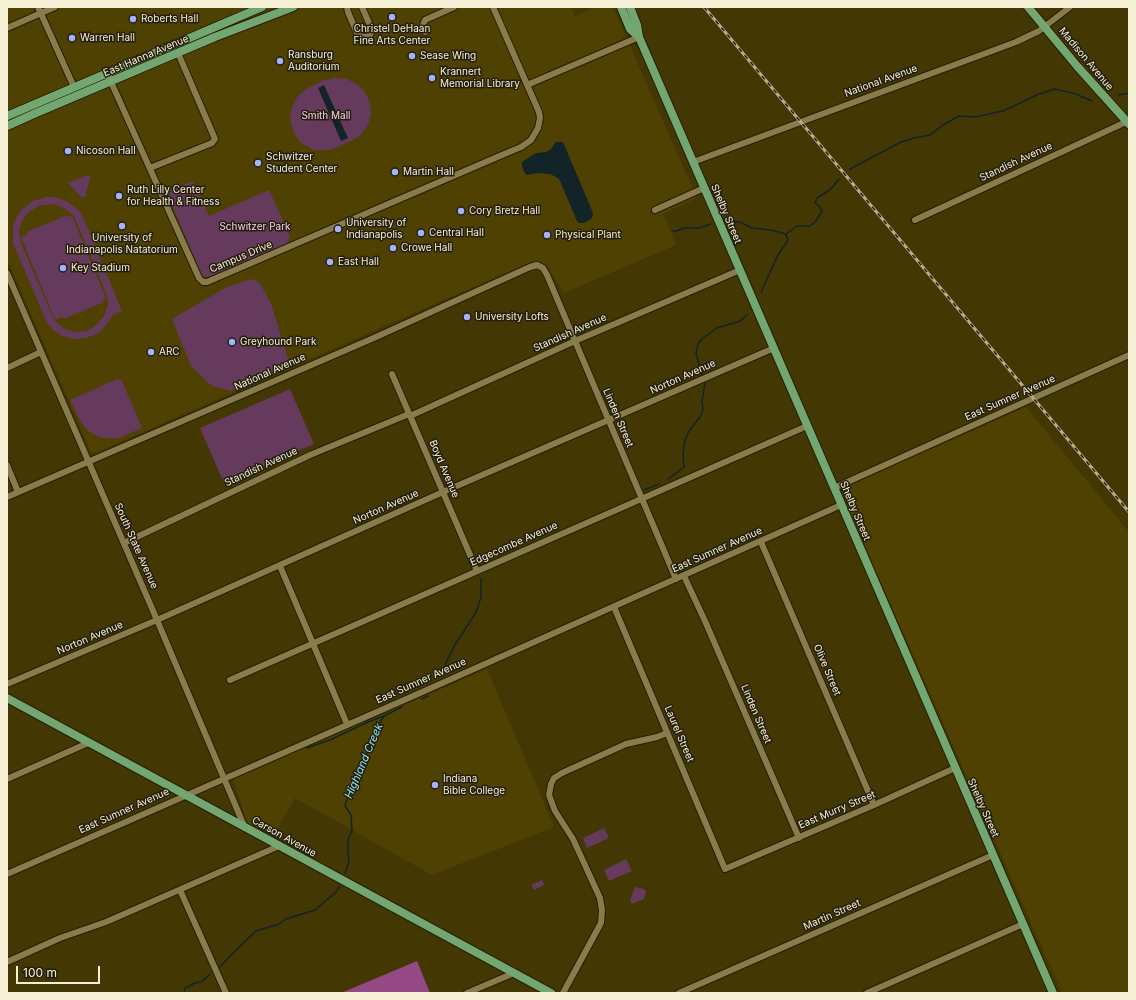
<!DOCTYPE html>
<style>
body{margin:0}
#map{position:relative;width:1136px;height:1000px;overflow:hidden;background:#433703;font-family:Inter,sans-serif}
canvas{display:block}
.frame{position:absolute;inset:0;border:8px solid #f5efd6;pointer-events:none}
.scale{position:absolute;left:16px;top:966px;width:84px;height:18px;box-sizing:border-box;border:2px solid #f5efd6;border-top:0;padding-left:5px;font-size:12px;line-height:14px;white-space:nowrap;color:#f5efd6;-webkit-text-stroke:3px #241f0c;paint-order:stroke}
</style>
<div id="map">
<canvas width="1136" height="1000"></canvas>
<div class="frame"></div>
<div class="scale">100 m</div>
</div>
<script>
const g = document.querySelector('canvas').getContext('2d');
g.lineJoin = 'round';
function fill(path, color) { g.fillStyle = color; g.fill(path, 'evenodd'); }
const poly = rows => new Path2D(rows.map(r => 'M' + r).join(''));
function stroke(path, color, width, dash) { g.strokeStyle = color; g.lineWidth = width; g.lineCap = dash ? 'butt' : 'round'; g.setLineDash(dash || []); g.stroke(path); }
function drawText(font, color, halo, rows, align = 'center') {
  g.font = font + ' Inter,sans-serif'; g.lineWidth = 3; g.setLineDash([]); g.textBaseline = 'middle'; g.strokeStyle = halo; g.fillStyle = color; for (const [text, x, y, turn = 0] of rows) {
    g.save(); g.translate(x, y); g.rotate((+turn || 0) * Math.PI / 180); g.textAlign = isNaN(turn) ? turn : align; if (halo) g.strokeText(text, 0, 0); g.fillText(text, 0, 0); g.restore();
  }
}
fill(poly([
 [7,7,571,7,575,16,595,7,613,7,697,198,663,214,676,245,564,293,546,265,533,261,95,453,91,452,7,259],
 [1026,407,1129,532,1129,993,1062,993,842,494,843,488],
 [487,669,554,827,432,875,295,798,274,835,248,825,233,779]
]), '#4f4101');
fill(poly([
 [336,78,347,79,357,84,365,92,370,103,371,114,368,125,361,135,351,141,338,147,330,150,313,150,299,141,293,131,290,118,292,107,297,97,306,89,324,80],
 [91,175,86,193,87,195,82,198,68,183,84,176],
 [193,181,209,216,269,190,290,236,287,244,211,276,202,276,168,196,171,190],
 [46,197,55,197,66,201,78,209,82,215,122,311,113,315,104,328,97,334,86,338,73,339,62,336,53,330,47,323,13,243,13,226,17,216,21,210,33,201],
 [54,204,64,208,74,216,106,293,108,304,104,316,94,327,86,331,75,332,65,329,54,320,21,243,19,231,23,219,28,213,38,206],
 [67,215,68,217,72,216,106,298,103,300,104,302,64,319,62,317,55,320,21,237,28,234,27,232],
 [251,279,259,282,271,303,290,365,230,391,212,386,191,366,172,319,227,287],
 [117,379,122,381,142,428,119,438,103,438,95,435,87,430,81,422,70,400],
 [290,389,314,444,224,483,200,428],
 [604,828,609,838,587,848,583,838],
 [626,859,632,871,609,881,604,870],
 [542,880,544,885,534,890,531,885],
 [635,887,644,889,646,892,644,899,632,904,630,900]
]), '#663a5d');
fill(poly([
 [417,961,430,993,341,993]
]), '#944985');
fill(poly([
 [324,85,348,138,341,141,318,88],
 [556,142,563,142,593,213,592,218,584,223,579,223,577,221,560,181,558,178,550,174,537,173,527,175,524,172,522,166,522,162,525,160,536,153,546,152,550,150]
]), '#122428');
stroke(poly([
 [1119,95,1129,93],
 [850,169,901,142,914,138,930,135,943,125,959,116,975,117,1003,111,1037,95,1054,89,1073,93,1092,101],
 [726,221,740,222,752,228,771,230,786,234],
 [673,231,677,231,684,228,699,228,711,224],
 [786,234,797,226,810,226,816,221,822,211,819,206,815,203,817,198,831,189,839,179],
 [761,292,778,255,788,240,786,234],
 [702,375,696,353,698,344,702,339,717,328,740,321,747,315],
 [668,479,684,467,683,454,685,440,689,431,700,417,703,410,702,402,705,383],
 [644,490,659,484],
 [439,677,455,645,476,612,481,597,481,579],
 [422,699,428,696],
 [307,748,332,739,368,722,384,716],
 [345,873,349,862,348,852,348,840,352,830,351,815,345,806,347,799,381,721,384,716,402,707],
 [220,967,233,953,256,931,279,924,286,919,315,910,336,892,339,887],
 [184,993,185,988,195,983,201,982,210,974]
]), '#122428', 1.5);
const minor = poly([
 [38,7,74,87],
 [347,7,348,12,357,33,360,36,365,37,370,35,372,30,362,7],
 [7,28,55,7],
 [425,32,423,25,425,20,454,7],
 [107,73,199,278,203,282,207,282,502,155,521,147,531,140,538,128,540,118,539,112,493,7],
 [527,85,639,37],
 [693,162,1016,42,1039,31,1070,7],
 [150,168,212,143,215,139,178,53],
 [655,210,704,188],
 [915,220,1126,122],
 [7,273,157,620,245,828],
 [7,368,41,352],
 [392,374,477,571],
 [410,416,575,341,740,270],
 [7,465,18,492],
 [834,488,1129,355],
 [7,497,376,337,530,267,537,265,543,268,547,275,676,579],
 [761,542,874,805],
 [124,543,310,455,409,414],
 [280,566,347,724],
 [684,576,705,621,799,838],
 [614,607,725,869,874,805,955,768],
 [230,680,807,426],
 [7,684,157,620,443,492,774,348],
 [7,779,88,743],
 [7,874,411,697,841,505],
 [180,890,226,993],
 [7,962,60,938,106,922,279,846],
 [467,993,514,973],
 [563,993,601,923,602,910,600,898,573,839,555,811,549,795,551,784,554,778,562,773,626,744,657,737,667,733],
 [679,993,993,855],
 [867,993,1023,924]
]);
const major = poly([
 [621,7,630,29,639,37],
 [630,7,637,25,639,37,1053,993],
 [1028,7,1077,66,1129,124],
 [7,116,262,7],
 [7,126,36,113,215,37,293,7],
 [7,698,551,993]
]);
stroke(minor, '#281f00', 8);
stroke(major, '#281f00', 10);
stroke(minor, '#887c4c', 6);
stroke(major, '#73a771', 8);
const rail = poly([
 [704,7,1129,512]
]);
stroke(rail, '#b6ae8c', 3);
stroke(rail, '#241f0c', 1.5, [4.5]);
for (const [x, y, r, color] of [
 [392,17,4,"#a3b2fd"],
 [133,19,4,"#a3b2fd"],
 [72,38,4,"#a3b2fd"],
 [412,56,4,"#a3b2fd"],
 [280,61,4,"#a3b2fd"],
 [432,78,4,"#a3b2fd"],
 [68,151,4,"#a3b2fd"],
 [258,163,4,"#a3b2fd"],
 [395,172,4,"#a3b2fd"],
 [119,196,4,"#a3b2fd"],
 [461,211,4,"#a3b2fd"],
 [122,226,4,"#a3b2fd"],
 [338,229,4,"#a3b2fd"],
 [421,233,4,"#a3b2fd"],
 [547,235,4,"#a3b2fd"],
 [393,248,4,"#a3b2fd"],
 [330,262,4,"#a3b2fd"],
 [63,268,4,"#a3b2fd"],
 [467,317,4,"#a3b2fd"],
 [232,342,4,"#a3b2fd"],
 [151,352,4,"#a3b2fd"],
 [435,785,4,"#a3b2fd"]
]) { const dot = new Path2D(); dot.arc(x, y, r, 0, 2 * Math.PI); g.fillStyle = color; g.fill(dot); stroke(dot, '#241f0c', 1.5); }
drawText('10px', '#f5efd6', '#241f0c', [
 ["Roberts Hall",141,19],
 ["Christel DeHaan",392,29,"center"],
 ["Fine Arts Center",392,41,"center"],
 ["Warren Hall",80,38],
 ["Ransburg",288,55],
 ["Auditorium",288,67],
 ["Sease Wing",420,56],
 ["Krannert",440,72],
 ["Memorial Library",440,84],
 ["Nicoson Hall",76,151],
 ["Schwitzer",266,157],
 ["Student Center",266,169],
 ["Martin Hall",403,172],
 ["Ruth Lilly Center",127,190],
 ["for Health & Fitness",127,202],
 ["Cory Bretz Hall",469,211],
 ["University of",346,223],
 ["Indianapolis",346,235],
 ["Central Hall",429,233],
 ["Physical Plant",555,235],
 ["University of",122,238,"center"],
 ["Indianapolis Natatorium",122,250,"center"],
 ["Crowe Hall",401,248],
 ["East Hall",338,262],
 ["Key Stadium",71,268],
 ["University Lofts",475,317],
 ["Greyhound Park",240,342],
 ["ARC",159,352],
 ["Indiana",443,779],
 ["Bible College",443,791]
], 'left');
drawText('10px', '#f5efd6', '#241f0c', [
 ["East Hanna Avenue",146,56,-23],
 ["Madison Avenue",1086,59,50],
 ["National Avenue",881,81,-20],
 ["Standish Avenue",1016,162,-25],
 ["Shelby Street",726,214,67],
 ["Campus Drive",241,257,-23],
 ["Standish Avenue",570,333,-24],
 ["National Avenue",270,372,-24],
 ["Norton Avenue",683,377,-24],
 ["East Sumner Avenue",1010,398,-24],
 ["Linden Street",618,418,67],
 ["Standish Avenue",261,467,-25],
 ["Boyd Avenue",444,469,67],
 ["Norton Avenue",386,507,-24],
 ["Shelby Street",855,511,67],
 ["Edgecombe Avenue",514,544,-24],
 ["South State Avenue",136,546,66],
 ["East Sumner Avenue",717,550,-24],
 ["Norton Avenue",90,638,-23],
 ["Olive Street",827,670,67],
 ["East Sumner Avenue",421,681,-24],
 ["Linden Street",756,714,67],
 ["Laurel Street",679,734,67],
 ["Shelby Street",983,808,66],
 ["East Murry Street",837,810,-23],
 ["East Sumner Avenue",124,811,-24],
 ["Carson Avenue",284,837,29],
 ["Martin Street",832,915,-24]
]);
drawText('10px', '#f7cdec', '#241f0c', [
 ["Smith Mall",326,116],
 ["Schwitzer Park",255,227]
]);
drawText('italic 11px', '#8ae7fd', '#241f0c', [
 ["Highland Creek",364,761,-67]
]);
</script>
